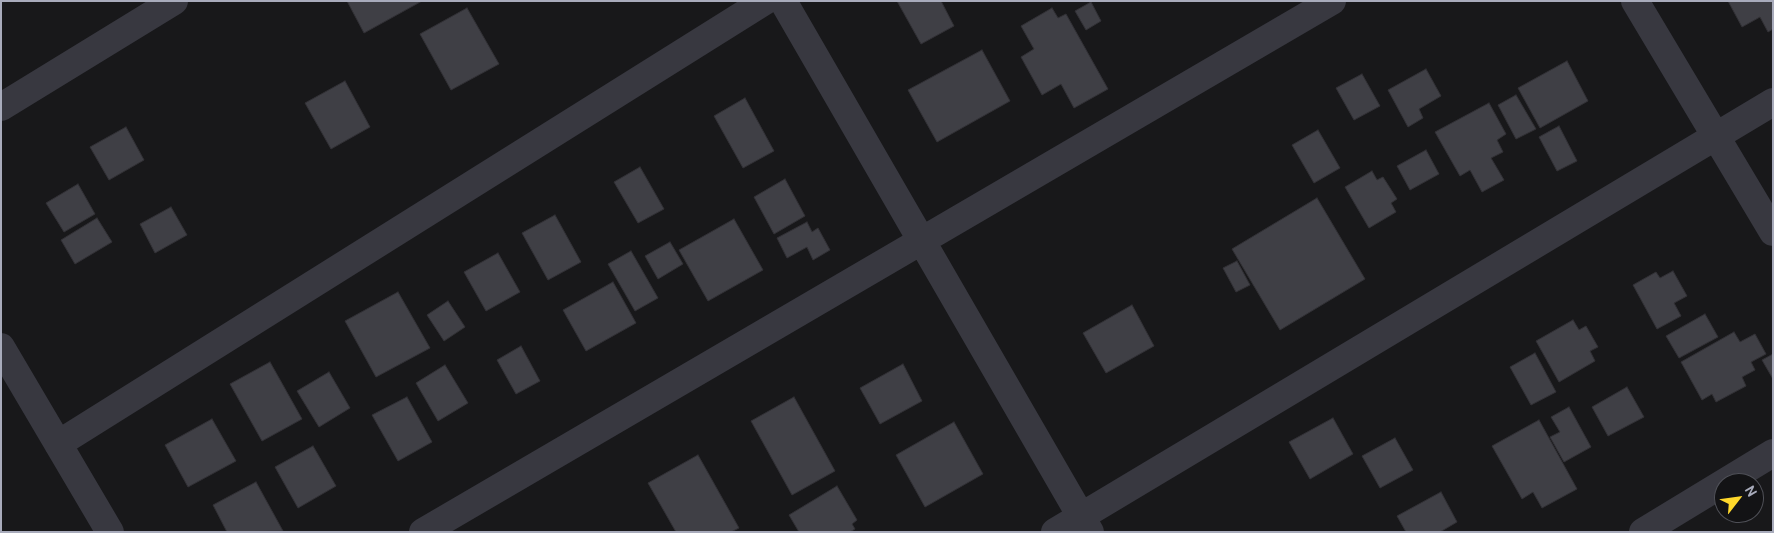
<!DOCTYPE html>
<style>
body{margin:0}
#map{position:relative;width:1774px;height:533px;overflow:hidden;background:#18181a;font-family:Cabin,sans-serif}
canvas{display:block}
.frame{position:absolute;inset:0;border:2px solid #a8abbb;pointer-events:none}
.north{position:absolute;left:1714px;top:473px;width:50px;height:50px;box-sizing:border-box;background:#131315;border:1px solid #4f5057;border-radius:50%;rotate:60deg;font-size:14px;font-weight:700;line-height:20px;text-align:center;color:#a8abbb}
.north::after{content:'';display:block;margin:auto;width:18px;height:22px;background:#ffd82b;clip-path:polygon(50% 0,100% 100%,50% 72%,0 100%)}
</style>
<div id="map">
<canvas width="1774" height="533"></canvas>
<div class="frame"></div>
<div class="north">N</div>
</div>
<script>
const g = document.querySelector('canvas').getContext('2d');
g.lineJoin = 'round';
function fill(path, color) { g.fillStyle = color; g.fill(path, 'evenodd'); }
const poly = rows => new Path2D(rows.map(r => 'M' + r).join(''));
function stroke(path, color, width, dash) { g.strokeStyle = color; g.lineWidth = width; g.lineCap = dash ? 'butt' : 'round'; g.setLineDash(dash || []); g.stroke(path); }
const building = poly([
 [347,1,422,1,364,33,347,1],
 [897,1,941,1,954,26,921,44,897,1],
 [1728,1,1773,1,1773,29,1768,32,1760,17,1742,27,1728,1],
 [1091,2,1101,21,1086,30,1075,11,1091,2],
 [467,8,499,64,451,90,420,34,467,8],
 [1052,8,1058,18,1066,14,1108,89,1074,108,1061,84,1042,95,1021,57,1034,49,1021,26,1052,8],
 [982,50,1010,101,937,142,908,90,982,50],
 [1567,61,1588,101,1540,128,1518,88,1567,61],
 [1426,69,1441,96,1419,109,1423,118,1408,127,1388,90,1426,69],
 [1362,74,1380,106,1354,120,1336,88,1362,74],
 [345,81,370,127,331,149,305,103,345,81],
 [1516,95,1536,129,1516,139,1498,105,1516,95],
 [745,98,774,151,743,168,714,116,745,98],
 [1489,103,1506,134,1497,140,1503,152,1491,158,1504,180,1482,192,1470,170,1460,176,1435,132,1489,103],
 [1559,126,1577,161,1557,171,1539,137,1559,126],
 [126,127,144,160,109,180,90,147,126,127],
 [1318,130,1340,168,1314,183,1292,145,1318,130],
 [1426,150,1439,174,1410,190,1397,166,1426,150],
 [640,167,664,209,638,223,614,182,640,167],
 [1372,171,1377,180,1383,177,1397,199,1391,203,1396,212,1369,228,1345,187,1372,171],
 [785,179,805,216,774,234,754,197,785,179],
 [78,184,95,214,64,232,46,203,78,184],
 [1317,198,1365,279,1280,330,1232,249,1317,198],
 [171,207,187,235,155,253,140,224,171,207],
 [555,215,581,262,548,280,522,233,555,215],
 [97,218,112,242,75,264,61,240,97,218],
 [734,219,763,270,708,301,679,250,734,219],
 [807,222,812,232,818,228,830,250,813,260,807,247,787,258,777,238,807,222],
 [670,242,683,264,658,279,645,256,670,242],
 [631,251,658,298,635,311,608,264,631,251],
 [498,253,520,292,486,311,464,272,498,253],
 [1237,261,1250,285,1236,292,1223,268,1237,261],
 [1673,271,1687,296,1674,303,1681,316,1657,329,1633,285,1656,272,1660,278,1673,271],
 [613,282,636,323,586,351,563,310,613,282],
 [398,292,430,348,376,377,345,321,398,292],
 [448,301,465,327,444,341,427,315,448,301],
 [1132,305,1154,346,1106,373,1083,333,1132,305],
 [1705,314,1718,337,1679,358,1666,336,1705,314],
 [1573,320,1579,330,1586,326,1598,347,1590,351,1595,361,1559,382,1536,341,1573,320],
 [1734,332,1740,342,1755,334,1766,354,1751,362,1755,370,1742,377,1746,386,1716,402,1712,394,1702,400,1681,362,1734,332],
 [521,346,540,381,516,394,497,360,521,346],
 [1535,353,1556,392,1531,405,1510,367,1535,353],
 [1773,354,1773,379,1762,360,1773,354],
 [270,362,302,419,262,441,230,384,270,362],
 [903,364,922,401,880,424,860,388,903,364],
 [445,365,468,403,438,421,416,383,445,365],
 [329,372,350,408,319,427,297,391,329,372],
 [1627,387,1644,417,1608,436,1592,407,1627,387],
 [407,397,432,442,398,461,372,415,407,397],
 [794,397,835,471,792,495,751,421,794,397],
 [1569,407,1591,447,1564,462,1550,437,1560,432,1551,417,1569,407],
 [1333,418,1353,454,1310,479,1289,442,1333,418],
 [212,419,236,461,188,487,165,445,212,419],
 [1539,420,1577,489,1542,508,1533,492,1522,499,1492,446,1539,420],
 [954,422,983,474,925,507,896,455,954,422],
 [1395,438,1413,470,1380,488,1362,456,1395,438],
 [313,446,336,486,298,508,275,467,313,446],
 [698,455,739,528,731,532,676,532,648,483,698,455],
 [256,482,283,531,227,532,213,505,256,482],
 [837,486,857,520,852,524,855,529,850,532,799,532,789,515,837,486],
 [1441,492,1457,522,1440,532,1406,532,1397,516,1441,492]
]);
fill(building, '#3f3f45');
stroke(building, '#323136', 1);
stroke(poly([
 [783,1,1090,532],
 [1635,1,1773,232],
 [1,107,174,1],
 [1,347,110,532],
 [58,444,765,1],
 [423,532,1332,1],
 [1055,532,1773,102],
 [1643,532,1773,453]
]), '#383840', 28);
</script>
